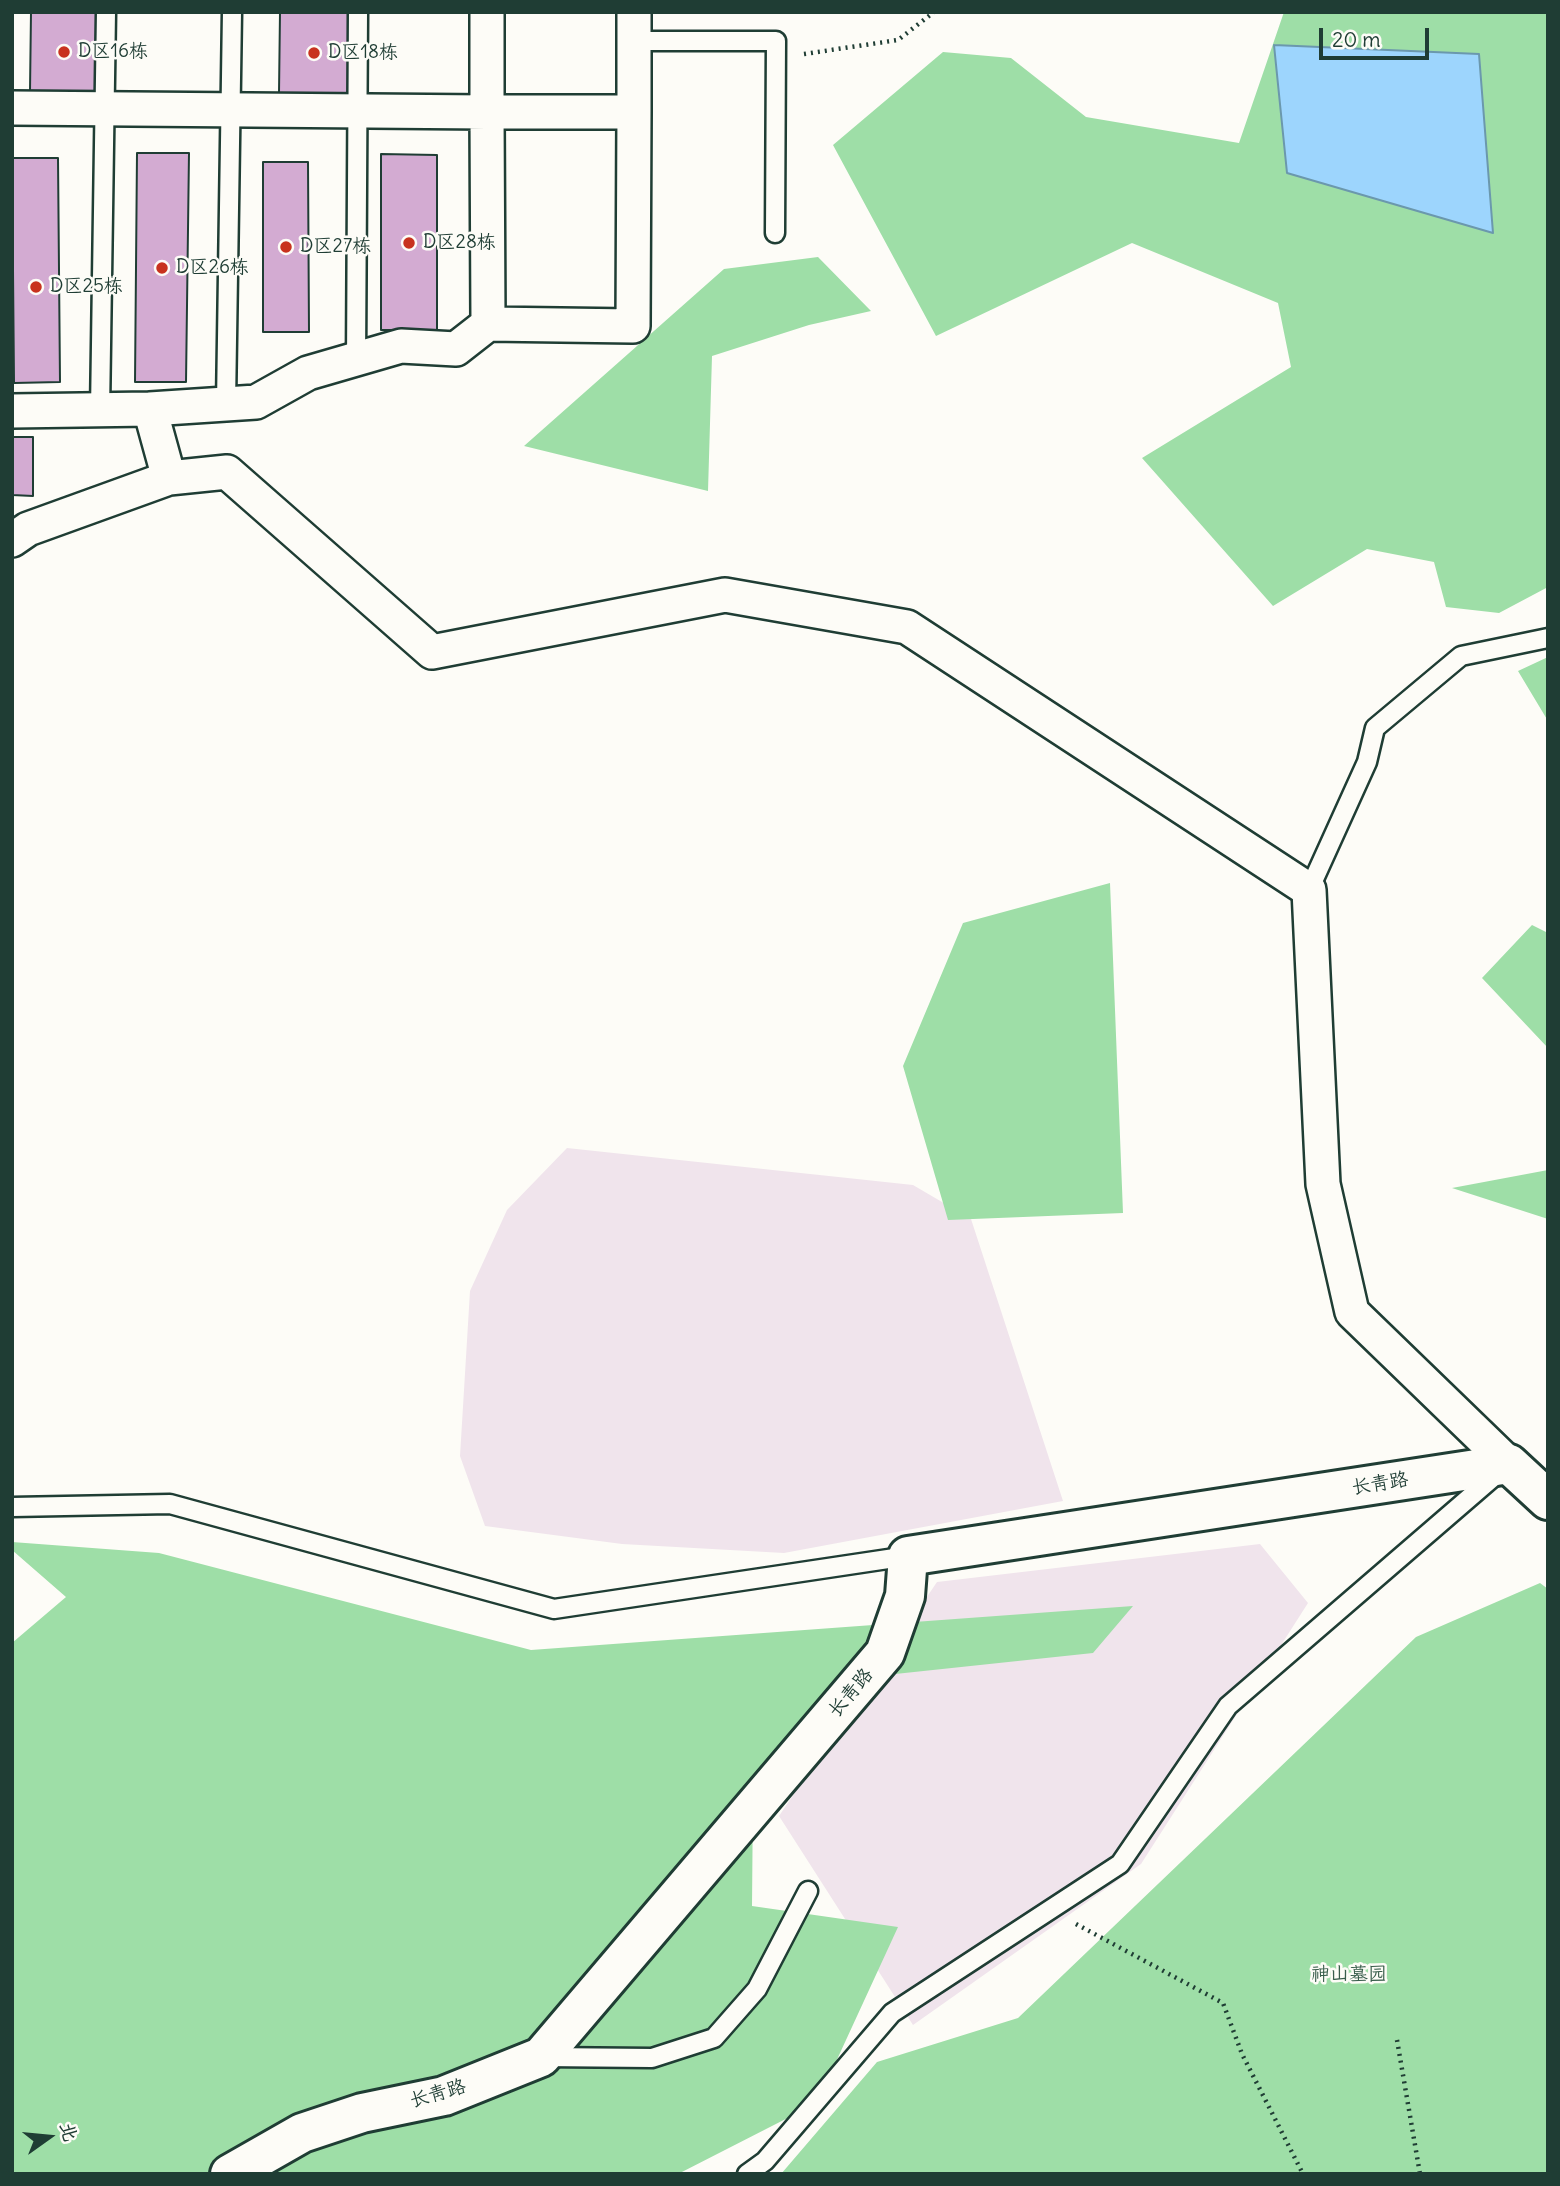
<!DOCTYPE html>
<meta charset="utf-8">
<style>
body{margin:0}
#map{position:relative;width:1560px;height:2186px;overflow:hidden;background:#fdfcf7;font-family:Delius,"LXGW WenKai TC",sans-serif}
canvas{display:block}
.frame{position:absolute;inset:0;border:14px solid #1f3d34;pointer-events:none}
.north{position:absolute;left:14px;top:2102px;width:70px;height:70px;-webkit-text-stroke:5px #fdfcf7;paint-order:stroke;rotate:75deg;font-size:19px;font-weight:700;line-height:28px;text-align:center;color:#1f3d34}
.north::after{content:'';display:block;margin:auto;width:24px;height:32px;background:#1f3d34;clip-path:polygon(50% 0,100% 100%,50% 72%,0 100%)}
.scale{position:absolute;left:1319px;top:28px;width:110px;height:32px;box-sizing:border-box;border:4px solid #1f3d34;border-top:0;padding-left:9px;font-size:21px;line-height:24px;white-space:nowrap;color:#1f3d34;-webkit-text-stroke:5px #fdfcf7;paint-order:stroke}
</style>
<div id="map">
<canvas width="1560" height="2186"></canvas>
<div class="frame"></div>
<div class="north">北</div>
<div class="scale">20 m</div>
</div>
<script>
const g = document.querySelector('canvas').getContext('2d');
g.lineJoin = 'round';
function fill(path, color) { g.fillStyle = color; g.fill(path, 'evenodd'); }
const poly = rows => new Path2D(rows.map(r => 'M' + r).join(''));
function stroke(path, color, width, dash) { g.strokeStyle = color; g.lineWidth = width; g.lineCap = dash ? 'butt' : 'round'; g.setLineDash(dash || []); g.stroke(path); }
function drawText(font, color, halo, rows, align = 'center') {
  g.font = font + ' Delius,"LXGW WenKai TC",sans-serif'; g.lineWidth = 5; g.setLineDash([]); g.textBaseline = 'middle'; g.strokeStyle = halo; g.fillStyle = color; for (const [text, x, y, turn = 0] of rows) {
    g.save(); g.translate(x, y); g.rotate((+turn || 0) * Math.PI / 180); g.textAlign = isNaN(turn) ? turn : align; if (halo) g.strokeText(text, 0, 0); g.fillText(text, 0, 0); g.restore();
  }
}
fill(poly([
 [567,1148,913,1185,971,1219,1063,1501,784,1553,622,1544,485,1526,460,1456,470,1291,507,1210],
 [1260,1544,1308,1603,1141,1864,913,2025,779,1816,937,1582]
]), '#f0e4ec');
fill(poly([
 [1284,12,1548,12,1548,587,1499,613,1446,607,1434,562,1367,549,1273,606,1142,458,1291,367,1278,303,1132,243,936,336,833,145,943,52,1011,58,1086,117,1239,143],
 [818,257,871,311,809,325,712,356,708,491,524,446,724,269],
 [1548,657,1548,721,1518,671],
 [1110,883,1123,1213,948,1220,903,1066,963,923],
 [1532,925,1548,933,1548,1048,1482,978],
 [1548,1170,1548,1219,1452,1188],
 [12,1542,159,1553,531,1650,1133,1606,1093,1653,867,1677,753,1793,752,1906,898,1927,817,2103,678,2174,12,2174,12,1643,66,1597,12,1550],
 [1540,1583,1548,1589,1548,2174,781,2174,877,2062,1018,2018,1416,1637]
]), '#9edea7');
const water = poly([
 [1274,45,1479,54,1493,233,1287,173,1274,45]
]);
fill(water, '#9dd5fd');
stroke(water, '#6b98ad', 2);
const building = poly([
 [31,12,98,12,97,91,30,91,31,12],
 [280,12,348,12,348,95,279,93,280,12],
 [137,153,189,153,186,382,135,382,137,153],
 [381,154,437,155,437,330,381,330,381,154],
 [12,158,58,158,60,382,14,383,12,158],
 [263,162,308,162,309,332,263,332,263,162],
 [12,437,33,437,33,496,12,495,12,437]
]);
fill(building, '#d3abd2');
stroke(building, '#1f3d34', 2);
const lane = poly([
 [634,41,776,41,775,233],
 [356,361,358,12],
 [226,404,232,12],
 [100,411,106,12],
 [1309,890,1367,762,1375,728,1461,656,1548,638],
 [12,1507,170,1504,554,1609,908,1556],
 [542,2057,652,2058,714,2038,757,1989,808,1891],
 [747,2174,765,2161,892,2013,1120,1864,1228,1706,1498,1473]
]);
const street = poly([
 [12,108,487,112,487,12],
 [488,324,633,326,634,112],
 [150,409,256,402,308,373,401,346,456,349,488,324,487,112,634,112,634,12],
 [12,411,150,409,169,478,227,472,432,652,725,595,907,627,1309,890,1323,1184,1352,1312,1509,1464],
 [12,540,28,529,169,478]
]);
const secondary = poly([
 [230,2174,302,2133,362,2113,444,2096,541,2057,885,1653,905,1596,908,1556,1509,1464,1548,1500]
]);
stroke(lane, '#1f3d34', 23);
stroke(street, '#1f3d34', 38);
stroke(secondary, '#1f3d34', 44);
stroke(poly([
 [804,54,898,40,934,12],
 [1076,1924,1223,2003,1242,2054,1303,2174],
 [1397,2040,1420,2174]
]), '#1f3d34', 4.5, [2, 5]);
stroke(lane, '#fdfcf7', 18);
stroke(street, '#fdfcf7', 33);
stroke(secondary, '#fdfcf7', 38);
for (const [x, y, r, color] of [
 [64,52,7,"#c8321e"],
 [314,53,7,"#c8321e"],
 [409,243,7,"#c8321e"],
 [286,247,7,"#c8321e"],
 [162,268,7,"#c8321e"],
 [36,287,7,"#c8321e"]
]) { const dot = new Path2D(); dot.arc(x, y, r, 0, 2 * Math.PI); g.fillStyle = color; g.fill(dot); stroke(dot, '#fdfcf7', 2.5); }
drawText('19px', '#1f3d34', '#fdfcf7', [
 ["D区16栋",78,52],
 ["D区18栋",328,53],
 ["D区28栋",423,243],
 ["D区27栋",300,247],
 ["D区26栋",176,268],
 ["D区25栋",50,287]
], 'left');
drawText('19px', '#1f3d34', '#fdfcf7', [
 ["长青路",1380,1484,-9],
 ["长青路",851,1693,-50],
 ["长青路",438,2094,-16]
]);
drawText('19px', '#385d4b', '#fdfcf7', [
 ["神山墓园",1349,1975]
]);
</script>
